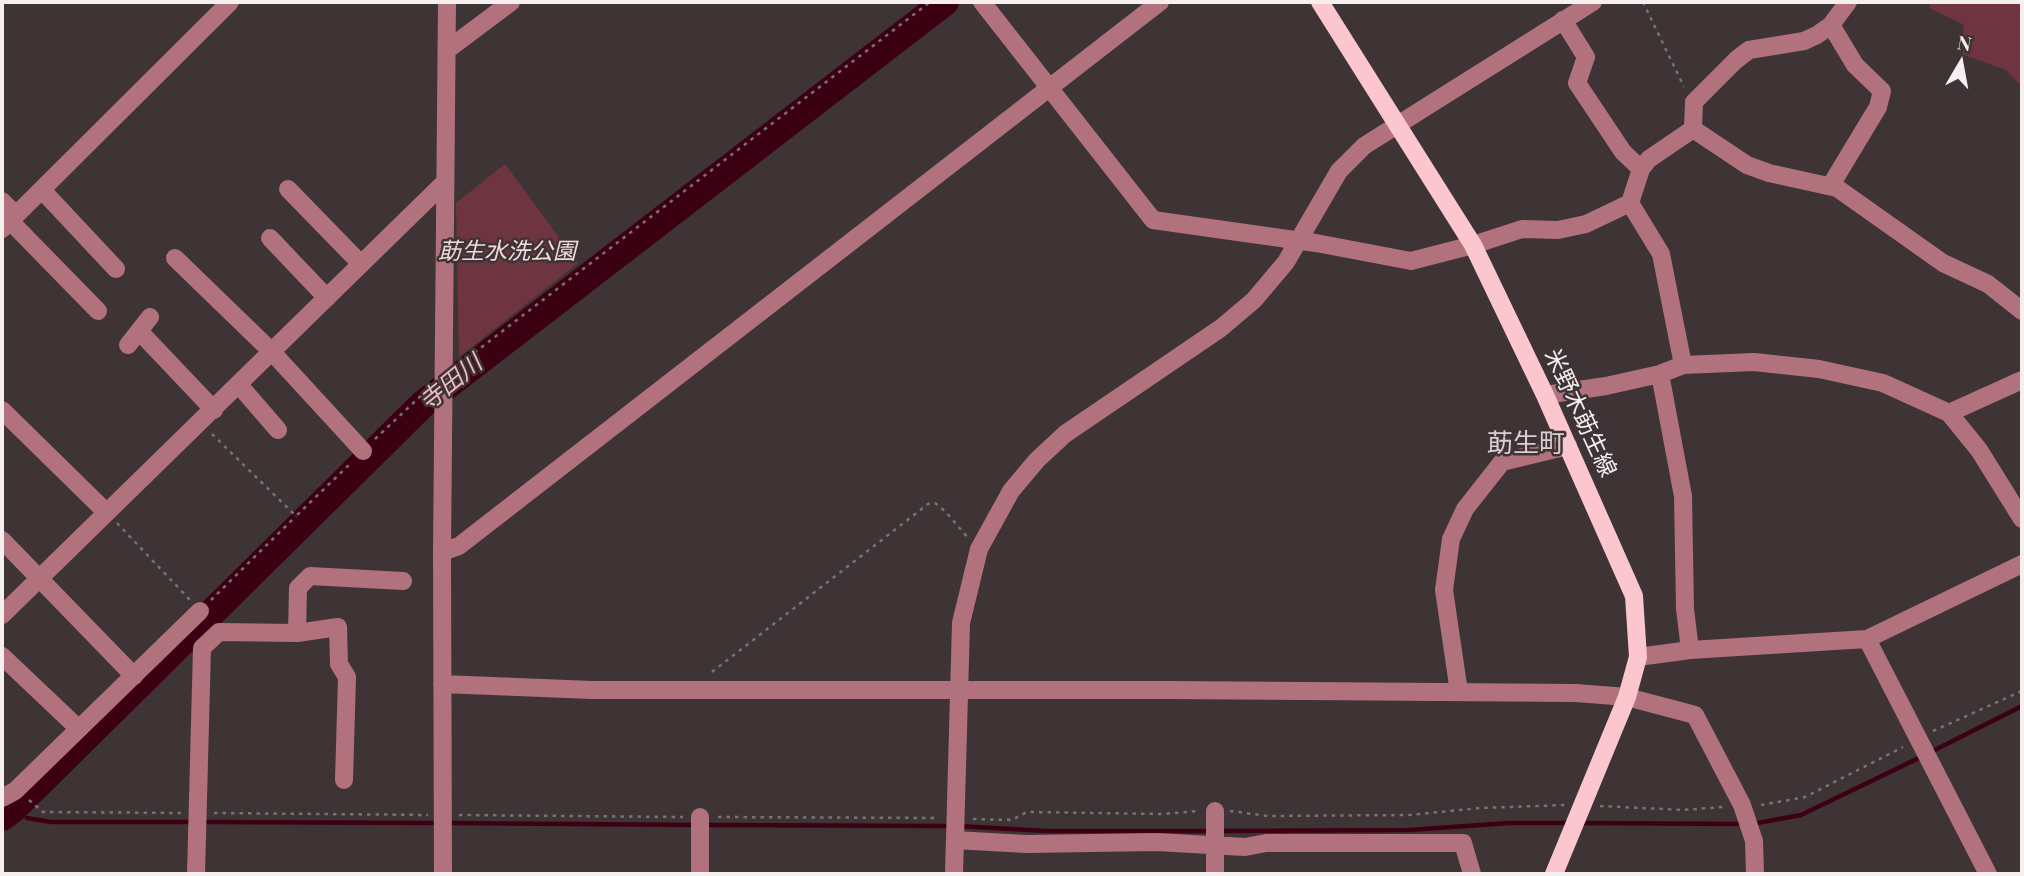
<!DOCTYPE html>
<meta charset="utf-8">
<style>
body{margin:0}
#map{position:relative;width:2024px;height:876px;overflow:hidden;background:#3e3436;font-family:"Playfair Display",serif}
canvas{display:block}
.frame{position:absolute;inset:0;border:4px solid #f6eff0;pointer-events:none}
.north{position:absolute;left:1926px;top:28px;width:70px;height:70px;-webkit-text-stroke:5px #3e3436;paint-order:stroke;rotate:10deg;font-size:19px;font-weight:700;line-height:28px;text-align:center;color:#f6eff0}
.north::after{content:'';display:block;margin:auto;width:24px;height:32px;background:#f6eff0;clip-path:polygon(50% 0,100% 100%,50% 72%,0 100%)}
</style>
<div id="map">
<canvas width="2024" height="876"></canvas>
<div class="frame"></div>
<div class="north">N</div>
</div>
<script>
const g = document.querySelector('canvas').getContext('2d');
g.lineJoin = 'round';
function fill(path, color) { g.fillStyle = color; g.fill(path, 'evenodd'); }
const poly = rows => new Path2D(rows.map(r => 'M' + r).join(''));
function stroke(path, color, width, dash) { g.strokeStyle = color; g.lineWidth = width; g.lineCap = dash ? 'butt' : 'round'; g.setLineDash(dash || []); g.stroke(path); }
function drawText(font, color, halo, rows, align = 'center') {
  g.font = font + ' "Playfair Display","Noto Sans JP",serif'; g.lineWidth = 5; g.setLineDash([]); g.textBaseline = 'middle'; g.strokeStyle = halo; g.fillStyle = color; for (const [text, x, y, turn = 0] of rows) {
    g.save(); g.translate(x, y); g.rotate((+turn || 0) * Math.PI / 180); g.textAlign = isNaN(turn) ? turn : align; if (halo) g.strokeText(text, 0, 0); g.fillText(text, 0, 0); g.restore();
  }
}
fill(poly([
 [1931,2,2022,2,2022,87,2006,70,1962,54,1964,25,1929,8],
 [505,164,578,263,459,357,456,203]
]), '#6e3541');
stroke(poly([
 [1929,753,2022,706],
 [27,818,51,822,193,822],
 [202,822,438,823],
 [447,823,694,825],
 [1581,823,1743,824],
 [1752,824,1801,815,1921,757],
 [703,825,949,826],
 [958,826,1047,831,1212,831],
 [1220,831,1409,830,1509,823,1568,823]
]), '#3c0013', 4.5);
stroke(poly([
 [2,817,14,808,423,404,945,2]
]), '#3c0013', 28);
stroke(poly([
 [1643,2,1684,87],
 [461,363,930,2],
 [212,434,296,516,350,464],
 [375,439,426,391],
 [117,523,190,600],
 [211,600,296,516],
 [712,672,928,504,935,503,946,512,968,538],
 [1933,731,2022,691],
 [29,800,43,812,183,813],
 [1761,805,1805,797,1903,747],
 [1600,806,1683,810,1723,807],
 [1230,811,1268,816,1409,815,1480,808,1566,805],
 [214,813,428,815],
 [459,815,683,817],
 [718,817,939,818],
 [973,819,1012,820,1027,812,1162,814,1199,811]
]), '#7a7173', 2.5, [3.5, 5]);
stroke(poly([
 [982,2,1153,220,1316,243,1411,261,1473,245,1522,229,1558,230,1586,224,1630,203,1641,169,1649,159,1693,129,1694,102,1736,60,1749,50,1804,41,1817,35,1831,25,1848,2],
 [1563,20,1586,57,1577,83,1623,152,1641,169],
 [447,50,511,2],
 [1693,129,1747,165,1769,173,1837,188,1943,263,1988,284,2022,311],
 [1831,185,1878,107,1882,91,1855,65,1831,25],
 [288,189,361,264],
 [42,190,116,269],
 [2,201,16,215],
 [1630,203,1661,254,1683,365],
 [10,221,98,311],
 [2,229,230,2],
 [270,238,327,298],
 [175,258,272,352,363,451],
 [139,331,214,410],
 [128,345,150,317],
 [1660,374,1683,496,1685,609,1690,650],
 [239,385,278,430],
 [1545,395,1606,386,1660,374,1683,365,1754,362,1819,369,1883,383,1949,413,1979,450,2022,519],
 [2,410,106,512],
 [1949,413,2022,380],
 [2,540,134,676],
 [442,552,459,546,1160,2],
 [2,615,444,183],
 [297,633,338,627,339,664,347,677,344,780],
 [1867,639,1988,874],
 [2,656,79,729],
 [1638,657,1690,650,1867,639,2022,564],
 [442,684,592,690,1170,690,1576,693,1627,697,1695,715,1742,805,1754,841,1755,874],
 [1459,692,1444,590,1451,539,1465,509,1502,462,1568,446],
 [2,798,15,791,200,611],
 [1215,811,1215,874],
 [955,840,1026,844,1157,842,1245,847,1266,843,1463,843,1472,874],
 [196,874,202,648,219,632,297,633,298,588,310,576,403,581],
 [443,874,442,552,447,2],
 [700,874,700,817],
 [954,874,961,623,979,549,1011,491,1037,460,1065,434,1221,328,1254,300,1286,262,1339,171,1364,146,1593,2]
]), '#b1727d', 18);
stroke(poly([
 [1320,2,1473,245,1545,395,1634,596,1638,657,1627,697,1554,874]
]), '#fbc6ce', 18);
drawText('italic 23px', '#f2d7db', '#3e3436', [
 ["莇生水洗公園",507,252]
]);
drawText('23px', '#f6eff0', '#3e3436', [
 ["米野木莇生線",1580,413,65]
]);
drawText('italic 24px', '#efbcc4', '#3e3436', [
 ["寺田川",451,383,-39]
]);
drawText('26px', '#daced0', '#3e3436', [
 ["莇生町",1526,444]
]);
</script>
